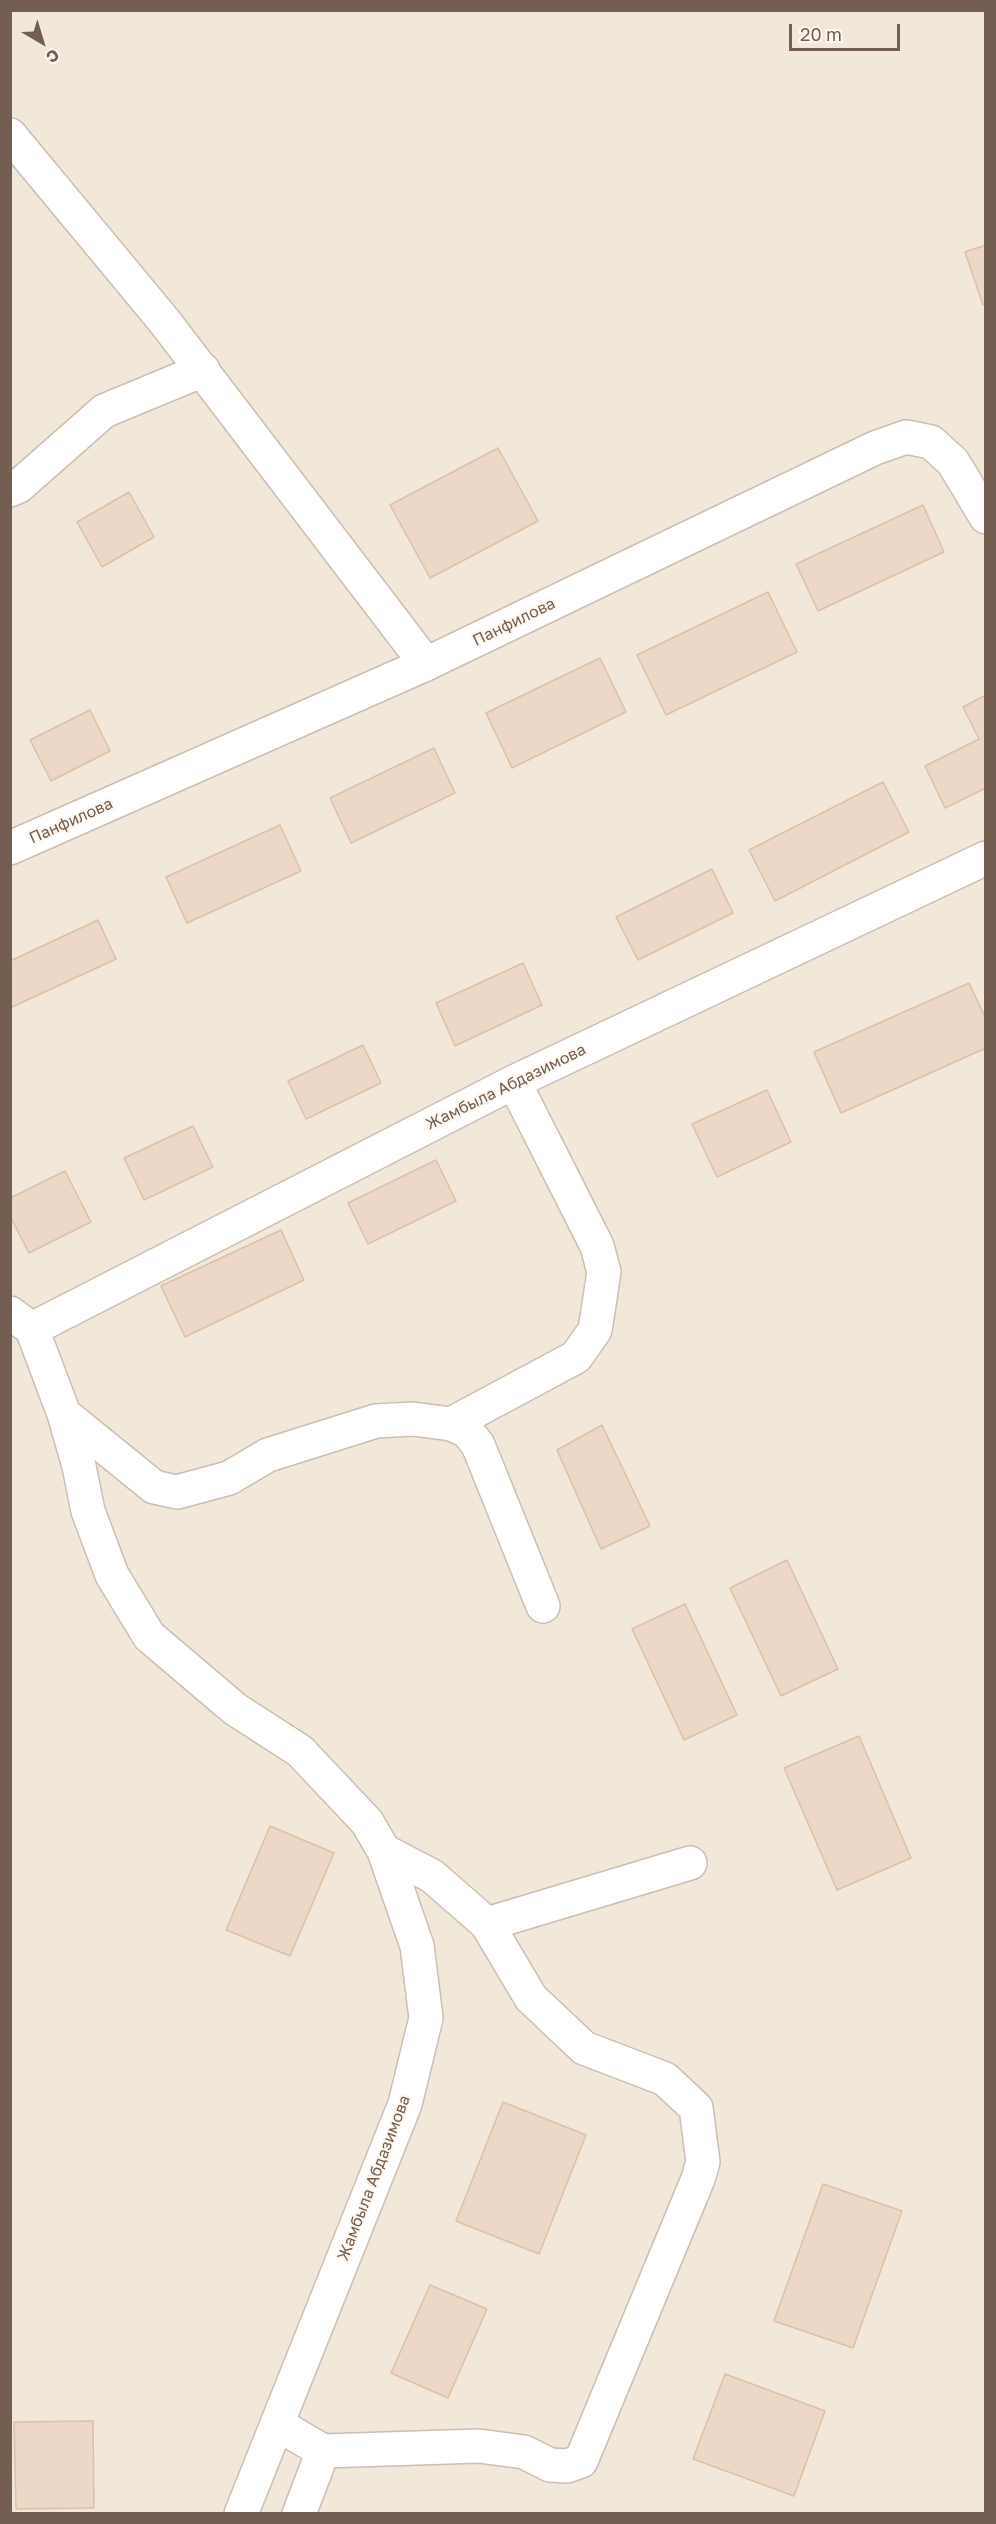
<!DOCTYPE html>
<meta charset="utf-8">
<style>
body{margin:0}
#map{position:relative;width:996px;height:2524px;overflow:hidden;background:#faf5eb;font-family:"Golos Text",sans-serif}
canvas{display:block}
.frame{position:absolute;inset:0;border:12px solid #735e51;pointer-events:none}
.north{position:absolute;left:12px;top:12px;width:60px;height:60px;-webkit-text-stroke:4px #fdf9f1;paint-order:stroke;rotate:142deg;font-size:16px;font-weight:700;line-height:24px;text-align:center;color:#735e51}
.north::after{content:'';display:block;margin:auto;width:21px;height:27px;background:#735e51;clip-path:polygon(50% 0,100% 100%,50% 72%,0 100%)}
.scale{position:absolute;left:789px;top:24px;width:111px;height:27px;box-sizing:border-box;border:3px solid #735e51;border-top:0;padding-left:8px;font-size:18px;line-height:21px;white-space:nowrap;color:#735e51;-webkit-text-stroke:4px #fdf9f1;paint-order:stroke}
</style>
<div id="map">
<canvas width="996" height="2524"></canvas>
<div class="frame"></div>
<div class="north">С</div>
<div class="scale">20 m</div>
</div>
<script>
const g = document.querySelector('canvas').getContext('2d');
g.lineJoin = 'round';
function fill(path, color) { g.fillStyle = color; g.fill(path, 'evenodd'); }
const poly = rows => new Path2D(rows.map(r => 'M' + r).join(''));
function stroke(path, color, width, dash) { g.strokeStyle = color; g.lineWidth = width; g.lineCap = dash ? 'butt' : 'round'; g.setLineDash(dash || []); g.stroke(path); }
function drawText(font, color, halo, rows, align = 'center') {
  g.font = font + ' "Golos Text",sans-serif'; g.lineWidth = 4.5; g.setLineDash([]); g.textBaseline = 'middle'; g.strokeStyle = halo; g.fillStyle = color; for (const [text, x, y, turn = 0] of rows) {
    g.save(); g.translate(x, y); g.rotate((+turn || 0) * Math.PI / 180); g.textAlign = isNaN(turn) ? turn : align; if (halo) g.strokeText(text, 0, 0); g.fillText(text, 0, 0); g.restore();
  }
}
fill(poly([
 [11,11,985,11,985,2513,11,2513]
]), '#f1e8da');
const building = poly([
 [986,245,986,305,983,305,965,252,986,245],
 [498,448,538,521,430,578,390,505,498,448],
 [129,492,154,537,102,567,77,522,129,492],
 [923,505,944,552,818,611,796,564,923,505],
 [768,592,797,652,666,715,637,655,768,592],
 [600,658,626,712,512,768,486,713,600,658],
 [986,695,986,788,945,808,925,766,979,739,963,707,986,695],
 [90,710,110,751,51,781,30,740,90,710],
 [434,748,455,793,351,843,330,798,434,748],
 [883,782,909,832,775,901,749,850,883,782],
 [280,825,301,871,187,923,166,877,280,825],
 [712,869,733,913,638,960,616,917,712,869],
 [98,920,116,959,10,1008,10,961,98,920],
 [523,963,542,1005,455,1046,436,1003,523,963],
 [969,983,986,1019,986,1048,841,1113,814,1052,969,983],
 [363,1045,381,1083,306,1119,288,1081,363,1045],
 [767,1090,791,1142,717,1177,692,1124,767,1090],
 [193,1126,213,1167,144,1200,124,1158,193,1126],
 [436,1160,456,1201,368,1244,348,1203,436,1160],
 [65,1171,91,1222,29,1253,10,1216,10,1198,65,1171],
 [281,1230,304,1280,185,1337,161,1286,281,1230],
 [602,1425,650,1526,601,1549,557,1450,602,1425],
 [787,1560,838,1669,781,1696,730,1588,787,1560],
 [685,1604,737,1715,684,1740,632,1629,685,1604],
 [859,1736,911,1858,837,1890,784,1768,859,1736],
 [270,1826,334,1853,290,1956,226,1930,270,1826],
 [503,2102,586,2135,539,2254,456,2221,503,2102],
 [823,2184,902,2211,853,2348,774,2321,823,2184],
 [430,2285,487,2309,448,2398,391,2373,430,2285],
 [725,2374,825,2411,794,2496,693,2459,725,2374],
 [93,2421,94,2508,16,2509,14,2422,93,2421]
]);
fill(building, '#edd7c6');
stroke(building, '#debfa8', 1.5);
const street = poly([
 [10,135,165,322,426,664],
 [10,490,19,486,104,411,203,370],
 [10,848,426,664,875,448,906,437,931,442,953,462,986,517],
 [10,1313,32,1329,64,1414,79,1466,88,1511,112,1575,149,1636,235,1709,300,1751,367,1822,384,1851,432,1876,487,1924,531,1998,584,2048,665,2079,696,2108,703,2162,698,2179,581,2461,567,2466,550,2465,524,2452,479,2446,323,2451,277,2424],
 [32,1329,514,1082,986,858],
 [64,1414,154,1487,177,1492,229,1478,268,1455,376,1421,413,1419,451,1424,467,1431,478,1445,543,1606],
 [451,1424,576,1357,595,1330,604,1272,597,1246,514,1082],
 [487,1924,690,1863],
 [241,2514,405,2104,426,2018,417,1946,384,1851],
 [299,2514,323,2451]
]);
stroke(street, '#ccbeb2', 36);
stroke(street, '#fff', 33);
drawText('16px', '#735e51', '#fdf9f1', [
 ["Панфилова",514,622,-26],
 ["Панфилова",71,821,-24],
 ["Жамбыла Абдазимова",506,1087,-26],
 ["Жамбыла Абдазимова",374,2178,-69]
]);
</script>
